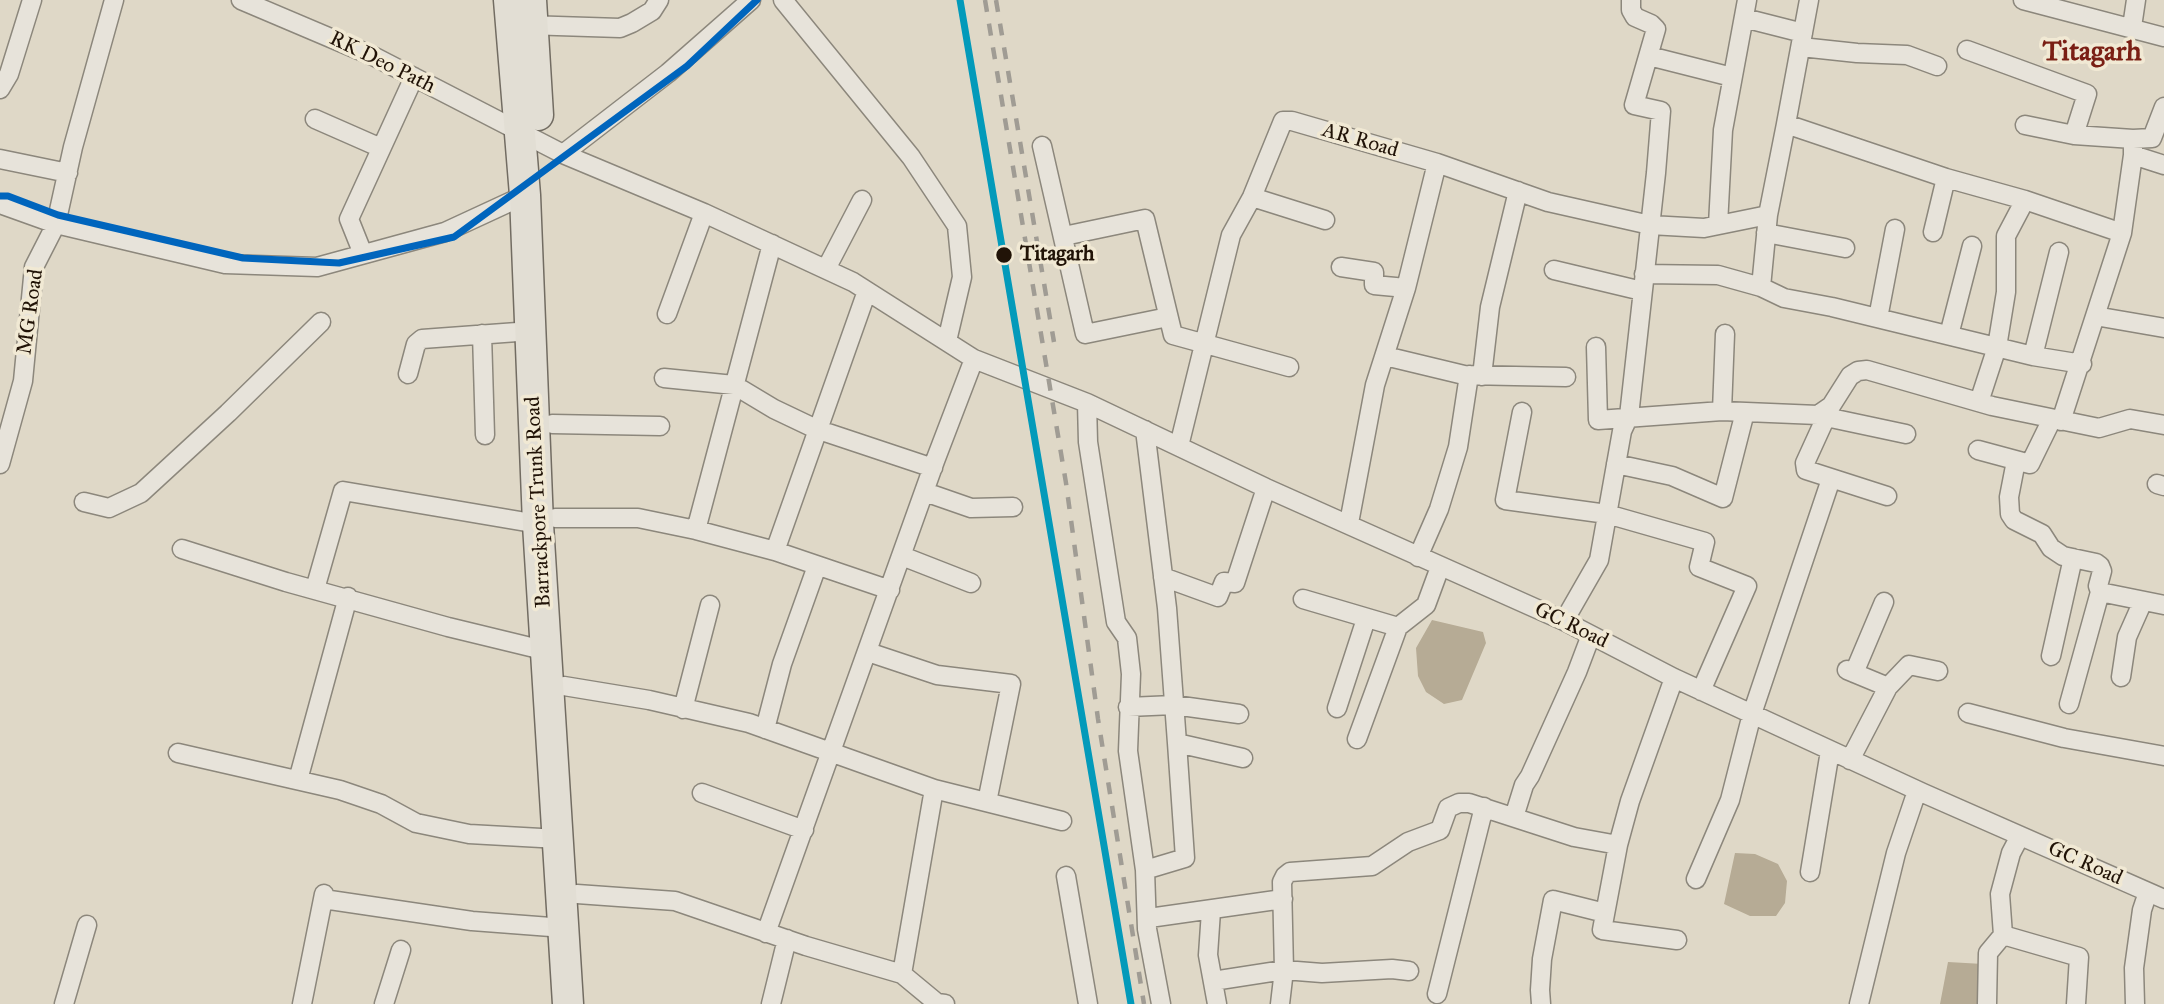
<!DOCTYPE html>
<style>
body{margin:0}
canvas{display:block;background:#dfd8c7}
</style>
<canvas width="2164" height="1004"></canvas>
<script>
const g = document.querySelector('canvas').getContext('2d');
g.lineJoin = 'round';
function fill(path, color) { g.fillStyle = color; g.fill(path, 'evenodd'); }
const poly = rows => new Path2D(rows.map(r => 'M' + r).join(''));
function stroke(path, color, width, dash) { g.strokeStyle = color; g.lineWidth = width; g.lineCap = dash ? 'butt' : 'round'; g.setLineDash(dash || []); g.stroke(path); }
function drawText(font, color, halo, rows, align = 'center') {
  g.font = font + ' "IM FELL Great Primer",serif'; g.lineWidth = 7; g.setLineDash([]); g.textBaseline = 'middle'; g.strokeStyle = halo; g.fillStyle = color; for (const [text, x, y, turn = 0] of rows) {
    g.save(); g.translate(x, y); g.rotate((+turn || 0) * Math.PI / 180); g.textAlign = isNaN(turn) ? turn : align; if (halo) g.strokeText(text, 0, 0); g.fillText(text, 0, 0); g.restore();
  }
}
fill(poly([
 [1432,620,1483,632,1486,643,1462,700,1444,704,1426,692,1418,676,1416,648],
 [1735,853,1755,854,1778,864,1787,881,1785,903,1776,916,1750,916,1724,904],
 [1948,962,1983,964,1985,1004,1940,1004]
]), '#b6ab95');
const minor = poly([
 [241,0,373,56,563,154,704,213,853,282,974,359,1087,403,1266,488,1564,621,1674,678,1923,793,2164,899],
 [783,0,911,157,957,226,962,277,947,341],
 [1809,0,1786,124,1946,178,2025,200,2122,233],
 [2023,0,2164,37],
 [1744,18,1803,33],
 [526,25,620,28,632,23,652,11,659,0],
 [2132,27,2136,0],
 [1801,47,1857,53,1907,55,1937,66],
 [1967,50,2087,94,2074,135],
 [1649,56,1732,77],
 [0,89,9,74,32,0],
 [315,119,381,148],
 [2025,125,2074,135,2133,139,2152,138,2164,107],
 [1042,146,1085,334,1168,317],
 [563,154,668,73,751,0],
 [2133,155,2164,165],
 [0,159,68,173],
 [1252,197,1325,220],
 [0,204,56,224,225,264,317,267,445,232,525,195],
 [1718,225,1723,130,1747,0],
 [1933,232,1946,178],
 [1766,233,1845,248],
 [1064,236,1145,219,1173,335,1289,367],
 [363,254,349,219,414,77],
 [1341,267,1374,272,1374,285,1406,288],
 [826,269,862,200],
 [1554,270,1642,291],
 [1644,274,1718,275,1761,287,1784,298,1832,307,2033,356,2082,364],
 [1761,287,1768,215,1786,124],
 [667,314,704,213],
 [2095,316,2164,328],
 [1878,318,1895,229],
 [482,334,485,435],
 [1949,335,1972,246],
 [1596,347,1598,420,1722,411,1818,415,1831,406,1850,376,1858,371,1867,370,1992,406,2099,428,2130,419,2164,425],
 [1385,356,1464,375,1566,377],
 [2033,356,2059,252],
 [408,374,416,344,422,339,531,331],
 [1482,376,1490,307,1518,191],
 [664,378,734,385,774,409,816,429,933,468],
 [1979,402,1997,347,2006,292,2006,236,2025,200],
 [1087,403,1088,442,1116,622,1127,638,1131,674,1128,751,1145,870,1147,929,1161,1004],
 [1831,406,1805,463,1806,470,1887,496],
 [1722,411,1725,334],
 [1522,412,1505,500,1607,514,1705,542,1699,567,1747,586,1701,691],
 [1826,417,1906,434],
 [2061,421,2122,233,2133,155,2133,139],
 [552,424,660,426],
 [1145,430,1167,608,1177,743,1243,758],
 [1179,446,1231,235,1252,197,1283,121,1292,121,1437,163,1548,202,1650,225,1704,228,1768,215],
 [1978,450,2030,464,2052,419],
 [2016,461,2009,497,2010,514,2014,520,2042,534,2051,548,2063,556,2096,563,2100,566,2102,571,2098,586,2100,592,2164,605],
 [0,464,23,381,34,267,56,224,73,147,114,0],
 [1616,464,1672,476,1723,498,1745,412],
 [2157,484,2164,486],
 [925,492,971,508,1013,507],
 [84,502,109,508,141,493,228,413,321,322],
 [555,518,638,518,696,530,775,551,890,590],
 [1349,523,1375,385,1406,288,1437,163],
 [696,530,772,244],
 [182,549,286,582,448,627,547,651],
 [775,551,867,291],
 [902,556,971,583],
 [1418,557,1439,509,1458,447,1469,375],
 [1163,577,1218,597,1224,582,1235,583,1266,488],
 [315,589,343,491,538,524],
 [1303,599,1398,627],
 [1564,621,1599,560,1622,431,1629,416,1656,173,1661,111,1634,105,1656,29,1651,24,1635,17,1631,10,1631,0],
 [868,652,937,675,1011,684,987,802],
 [2051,656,2073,558],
 [1847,670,1888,687],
 [1854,673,1884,602],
 [2121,677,2127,637,2143,601],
 [1674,678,1630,801,1618,845,1602,930,1677,940],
 [564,686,649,700,749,723,934,789,1062,821],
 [2069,704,2100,592],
 [1128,707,1174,705,1239,714],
 [1337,708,1366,619],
 [683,709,710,605],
 [1968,713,2064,738,2164,756],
 [765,729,782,664,817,566],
 [1357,739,1398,627,1426,605,1440,567],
 [178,753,340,790,381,804,416,823,469,834,559,839],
 [1850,760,1888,687,1909,665,1938,671],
 [298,780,348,597],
 [702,793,804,830],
 [1514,817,1524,785,1530,776,1577,672,1591,635],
 [1145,870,1185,858,1177,743],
 [1810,872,1830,751],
 [1066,876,1088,1004],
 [1696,879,1730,800,1752,714,1831,479],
 [577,894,675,901,806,946,902,974,937,1003,945,1004],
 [323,899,472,921,564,928],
 [1211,911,1208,955,1217,1004],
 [1149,918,1283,899],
 [766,933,935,461,974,359],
 [2003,935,2079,957,2076,1004],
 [902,974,934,789],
 [1213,981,1284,970,1322,973,1392,969,1409,971],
 [1437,994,1484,807],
 [64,1004,87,925],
 [302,1004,324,894],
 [384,1004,401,950],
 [771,1004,787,939],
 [1280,1004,1284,970,1282,882,1285,876,1290,872,1372,866,1408,842,1440,830,1448,808,1459,803,1469,803,1574,837,1618,845],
 [1541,1004,1540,990,1542,959,1553,900,1605,913],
 [1859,1004,1896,853,1917,791],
 [1987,1004,1988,953,2003,935,2000,894,2011,853,2020,836],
 [2135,1004,2134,968,2142,910,2148,892]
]);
const primary = poly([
 [509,0,525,195,538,524,568,1004],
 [531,0,538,115]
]);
stroke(minor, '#8c877c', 21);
stroke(primary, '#726c62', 33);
stroke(minor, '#e7e3da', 18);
stroke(primary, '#e2ded4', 30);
stroke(poly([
 [985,0,1066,483,1098,719,1144,1004],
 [996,0,1054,342],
 [0,196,8,196,58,215,243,258,339,263,454,237,687,66,757,0]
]), '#a09c94', 4.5, [12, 12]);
stroke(poly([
 [960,0,1131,1004]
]), '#039aba', 7);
stroke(poly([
 [0,196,8,196,58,215,243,258,339,263,454,237,687,66,757,0]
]), '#0065bd', 7);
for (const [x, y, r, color] of [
 [1004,255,9,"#211307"]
]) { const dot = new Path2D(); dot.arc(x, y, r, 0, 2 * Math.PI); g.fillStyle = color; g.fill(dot); stroke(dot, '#f1e9d4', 2.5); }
drawText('21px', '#211307', '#f1e9d4', [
 ["RK Deo Path",382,63,26],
 ["AR Road",1360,141,16],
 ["MG Road",31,312,-82],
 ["Barrackpore Trunk Road",539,502,-93],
 ["GC Road",1571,626,26],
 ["GC Road",2085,864,24]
]);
drawText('bold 21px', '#211307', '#f1e9d4', [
 ["Titagarh",1020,255]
], 'left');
drawText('bold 28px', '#7a1f14', '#f1e9d4', [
 ["Titagarh",2092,53]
]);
</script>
